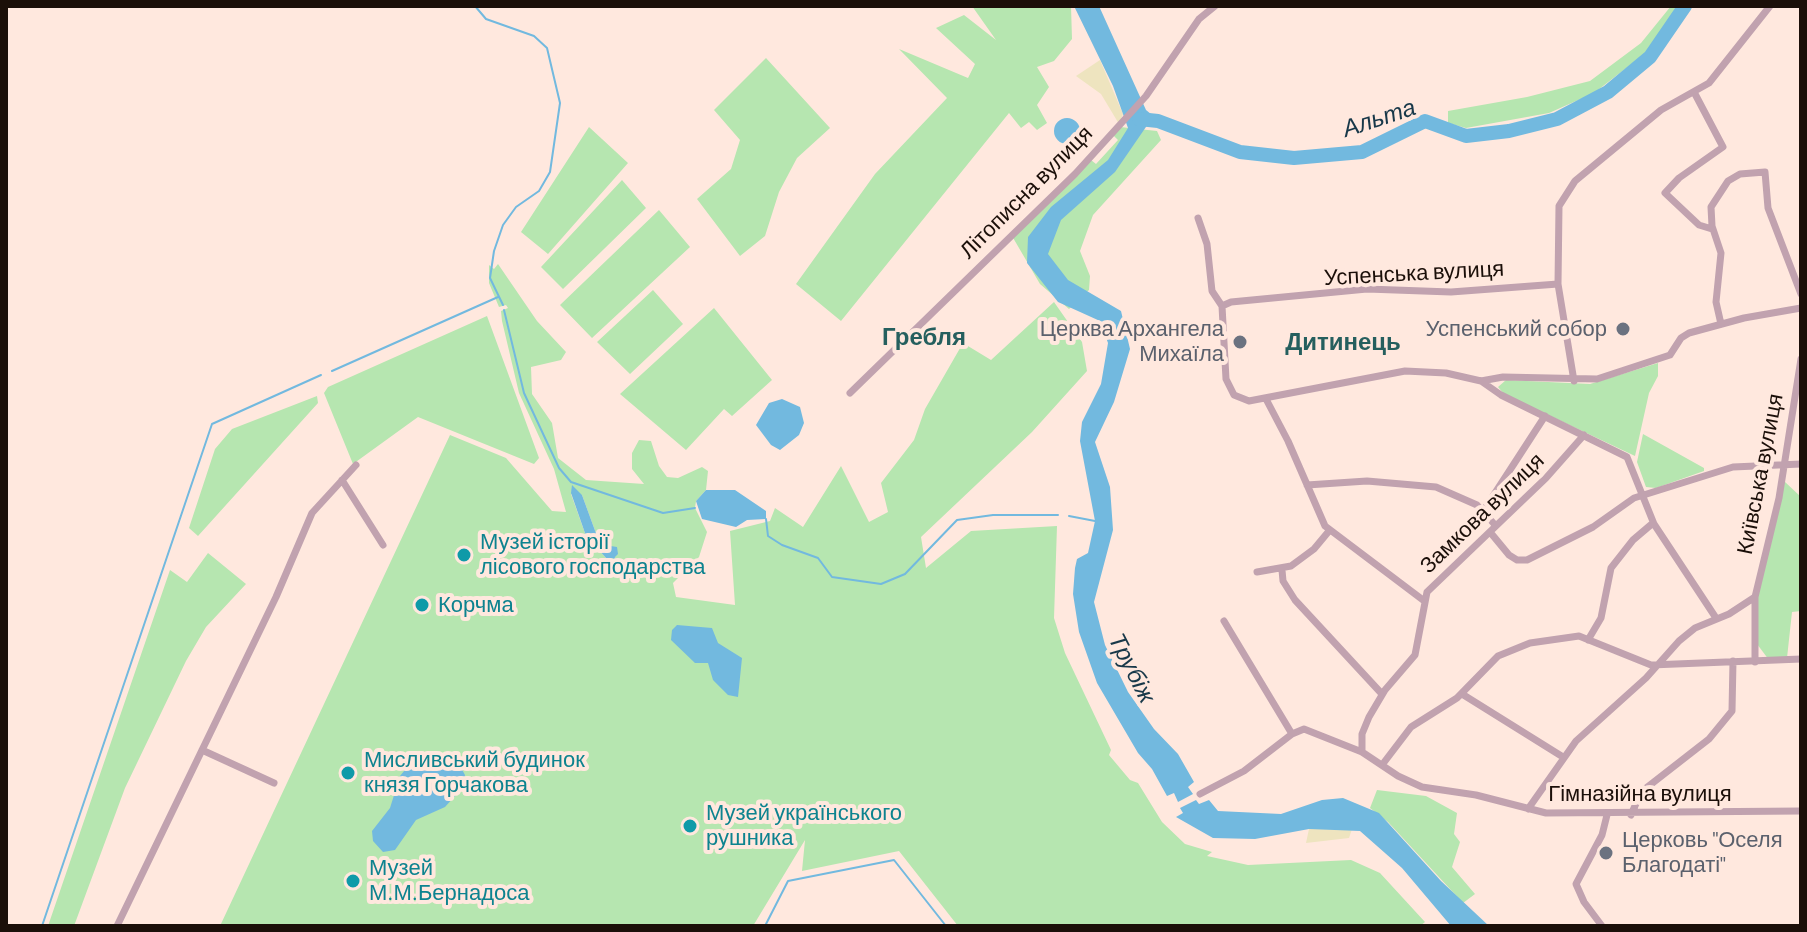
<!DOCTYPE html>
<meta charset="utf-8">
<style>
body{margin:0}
#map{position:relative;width:1807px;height:932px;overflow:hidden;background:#ffe8de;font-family:Barlow,sans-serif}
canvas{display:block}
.frame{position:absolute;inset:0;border:8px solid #1b0f09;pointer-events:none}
</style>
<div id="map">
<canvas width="1807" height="932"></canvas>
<div class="frame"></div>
</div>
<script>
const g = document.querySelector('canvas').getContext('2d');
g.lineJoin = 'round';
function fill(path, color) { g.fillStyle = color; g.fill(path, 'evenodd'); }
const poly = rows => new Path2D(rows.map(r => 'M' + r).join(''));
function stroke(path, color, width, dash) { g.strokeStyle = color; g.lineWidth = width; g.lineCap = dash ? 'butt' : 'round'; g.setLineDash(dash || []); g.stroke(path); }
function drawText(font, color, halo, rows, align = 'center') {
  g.font = font + ' Barlow,sans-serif'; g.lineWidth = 8; g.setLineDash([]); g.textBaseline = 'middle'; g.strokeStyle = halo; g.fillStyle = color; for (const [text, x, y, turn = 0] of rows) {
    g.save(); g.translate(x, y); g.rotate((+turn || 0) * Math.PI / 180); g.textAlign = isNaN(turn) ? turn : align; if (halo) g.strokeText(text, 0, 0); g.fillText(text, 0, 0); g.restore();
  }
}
fill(poly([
 [972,6,1071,6,1072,39,1054,61,1037,67,1049,87,1037,105,1047,123,1037,130,1029,122,1021,128,1009,113,841,321,796,284,875,174,947,98,899,49,968,78,975,64,936,28,964,15,996,40],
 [1671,6,1680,6,1652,48,1594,93,1549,113,1466,128,1448,123,1448,111,1527,97,1590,81,1641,43],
 [766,58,830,128,797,158,779,192,765,236,740,256,697,199,731,169,740,140,714,110],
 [589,127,628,163,548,254,521,232],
 [1120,127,1157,131,1161,140,1093,215,1080,251,1090,276,1089,290,1069,309,1040,284,1012,236,1091,160,1096,164,1118,140,1113,135],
 [622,180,646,208,563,289,541,267],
 [659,210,690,247,592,338,560,305],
 [498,264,537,321,566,352,561,360,531,367,532,394,552,423,558,458,586,480,644,484,632,469,632,453,639,440,651,441,659,466,667,477,678,478,702,467,708,471,706,490,696,501,695,508,707,532,699,557,673,583,676,597,735,605,730,531,770,521,775,508,803,527,841,466,869,522,888,512,881,483,914,440,925,409,963,343,991,360,1054,302,1082,342,1087,371,1032,432,921,537,926,568,971,531,1057,526,1054,618,1065,653,1111,750,1109,755,1130,780,1138,783,1162,822,1185,844,1212,852,1207,856,1248,865,1351,860,1380,873,1425,922,1420,926,958,926,899,851,802,871,805,840,753,926,220,926,450,435,506,458,552,511,566,512,554,469,519,393,502,321,501,311,508,308,506,305,499,307,489,283,489,265,494,269],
 [571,494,582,495,597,536,604,545,611,545,607,559,586,536],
 [653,290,683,324,630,374,597,342],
 [714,308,772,380,732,416,724,409,686,450,620,394],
 [487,316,539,458,534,464,418,417,353,464,324,393,328,387],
 [1658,363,1658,376,1649,393,1635,456,1504,394,1498,387,1506,380,1590,384],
 [317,396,318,403,198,536,189,528,215,449,232,429],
 [1643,434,1704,468,1704,471,1656,488,1646,487,1637,462],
 [1784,481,1801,497,1801,611,1792,612,1787,658,1769,660,1757,644,1758,596],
 [208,553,246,584,206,627,186,661,125,788,74,926,48,926,170,570,187,582],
 [1377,790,1426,796,1457,813,1454,834,1460,842,1452,867,1475,894,1463,903,1388,822,1370,808]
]), '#b6e6b0');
fill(poly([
 [1100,60,1123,114,1119,124,1101,94,1076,76],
 [1309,829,1352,829,1349,838,1306,843]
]), '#eee4bf');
fill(poly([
 [1074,6,1099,6,1146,110,1157,119,1148,124,1115,172,1061,220,1048,254,1068,280,1121,311,1130,349,1114,402,1095,442,1110,487,1113,530,1094,602,1105,645,1128,692,1154,729,1178,754,1194,782,1188,787,1193,794,1178,802,1174,793,1167,796,1152,769,1138,753,1097,683,1079,632,1073,594,1075,568,1077,559,1088,553,1095,521,1080,441,1082,422,1101,384,1108,343,1100,321,1058,302,1027,263,1028,237,1051,207,1108,160,1128,128,1113,86],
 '1054 131a13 13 0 1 1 26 0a13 13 0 1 1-26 0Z',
 [782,399,800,407,804,423,799,435,780,450,771,445,756,425,769,403],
 [572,485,582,495,597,536,604,545,617,547,618,554,614,558,607,559,586,536,571,493],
 [706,490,735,490,766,511,766,519,747,520,736,527,702,519,696,501],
 [677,625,712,628,718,643,742,658,738,697,728,695,713,680,708,663,695,663,671,640,672,630],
 [436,751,458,762,465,775,464,786,445,807,416,820,395,850,383,852,373,841,372,831,390,808,400,776,418,754],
 [1343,798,1379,813,1441,881,1489,926,1451,926,1402,868,1360,831,1309,829,1255,839,1213,838,1176,817,1183,813,1180,808,1196,800,1199,804,1209,800,1218,811,1281,814,1322,800]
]), '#72b9df');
stroke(poly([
 [475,6,486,19,534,36,547,48,560,103,550,172,539,191,516,207,503,225,494,251,490,278,503,305],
 [504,310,524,393,559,468,571,482,663,513,695,508],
 [332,371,498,297],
 [1069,516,1095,521],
 [766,519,768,536,782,545,818,558,832,577,881,584,905,574,957,520,993,515,1058,515],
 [614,558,618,568],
 [42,926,212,424,321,375],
 [765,926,788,881,894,860,946,926]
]), '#72b9df', 2);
stroke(poly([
 [1139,119,1158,121,1240,152,1294,158,1362,152,1425,121,1466,136,1509,131,1557,119,1608,92,1650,57,1685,6]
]), '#72b9df', 14);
stroke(poly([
 [1694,92,1723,147,1679,178,1665,193,1699,225,1712,229],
 [1198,218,1207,244,1212,291,1222,306,1231,302,1367,289,1451,292,1558,284],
 [1222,306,1226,379,1234,395,1249,401,1405,371,1446,373,1481,381,1503,377,1597,379,1670,355,1681,338,1689,333,1744,318,1801,308],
 [1721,324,1716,302,1721,253,1712,226,1711,207,1728,181,1740,174,1765,172,1768,208,1801,294],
 [1481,381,1501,395,1627,457,1654,524,1716,618],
 [1574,381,1558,284,1559,206,1575,181,1661,110,1709,83,1770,6],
 [850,393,1075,174,1146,96,1199,19,1215,6],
 [1266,399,1288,441,1325,526,1423,600],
 [342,480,383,545],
 [1307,485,1367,481,1436,487,1477,505,1496,526],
 [1484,510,1545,416],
 [1490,532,1509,555,1517,560,1527,560,1593,527,1634,498,1733,467,1801,464],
 [1282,570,1283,581,1295,600,1382,694],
 [1257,572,1291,566,1314,549,1329,531],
 [1755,597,1755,662],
 [1224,621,1292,734],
 [1588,640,1601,618,1611,568,1633,540,1653,523],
 [1462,694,1563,757],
 [202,750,274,783],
 [1362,752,1362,734,1369,717,1385,690,1415,655,1427,592,1546,478,1584,435],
 [1382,765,1411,727,1457,698,1498,656,1530,643,1579,636,1651,665,1801,659],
 [1200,794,1244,771,1292,734,1304,729,1362,752,1398,776,1422,787,1476,795,1546,813,1801,811],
 [1528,809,1576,741,1646,678,1679,641,1695,628,1729,614,1755,597,1779,498,1801,359],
 [1631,815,1641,792,1709,739,1732,711,1733,661],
 [117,926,276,597,312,513,356,465],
 [1602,926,1584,902,1576,884,1602,835,1607,815]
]), '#c1a2af', 7);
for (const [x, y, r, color] of [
 [1623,329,8,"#6b7280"],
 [1240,342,8,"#6b7280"],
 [464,555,8,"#0f9aa8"],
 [422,605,8,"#0f9aa8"],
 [348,773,8,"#0f9aa8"],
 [690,826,8,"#0f9aa8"],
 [1606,853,8,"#6b7280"],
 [353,881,8,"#0f9aa8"]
]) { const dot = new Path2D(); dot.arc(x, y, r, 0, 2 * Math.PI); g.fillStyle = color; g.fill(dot); stroke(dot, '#ffe8de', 3); }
drawText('22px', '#1b0f09', '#ffe8de', [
 ["Літописна вулиця",1026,192,-45],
 ["Успенська вулиця",1414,273,-3],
 ["Київська вулиця",1760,474,-79],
 ["Замкова вулиця",1482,513,-44],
 ["Гімназійна вулиця",1640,794]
]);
drawText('22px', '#5b616d', '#ffe8de', [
 ["Церква Архангела",1224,329],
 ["Михаїла",1224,354],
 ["Успенський собор",1607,329],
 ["Церковь \"Оселя",1622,840,"left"],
 ["Благодаті\"",1622,865,"left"]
], 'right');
drawText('22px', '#0d838f', '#ffe8de', [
 ["Музей історії",480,542],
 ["лісового господарства",480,567],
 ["Корчма",438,605],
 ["Мисливський будинок",364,760],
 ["князя Горчакова",364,785],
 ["Музей українського",706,813],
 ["рушника",706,838],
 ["Музей",369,868],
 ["М.М.Бернадоса",369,893]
], 'left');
drawText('italic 24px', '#183849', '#ffe8de', [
 ["Альта",1379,118,-18],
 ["Трубіж",1132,668,63]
]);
drawText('bold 24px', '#255f5e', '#ffe8de', [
 ["Гребля",924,337],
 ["Дитинець",1343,342]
]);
</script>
